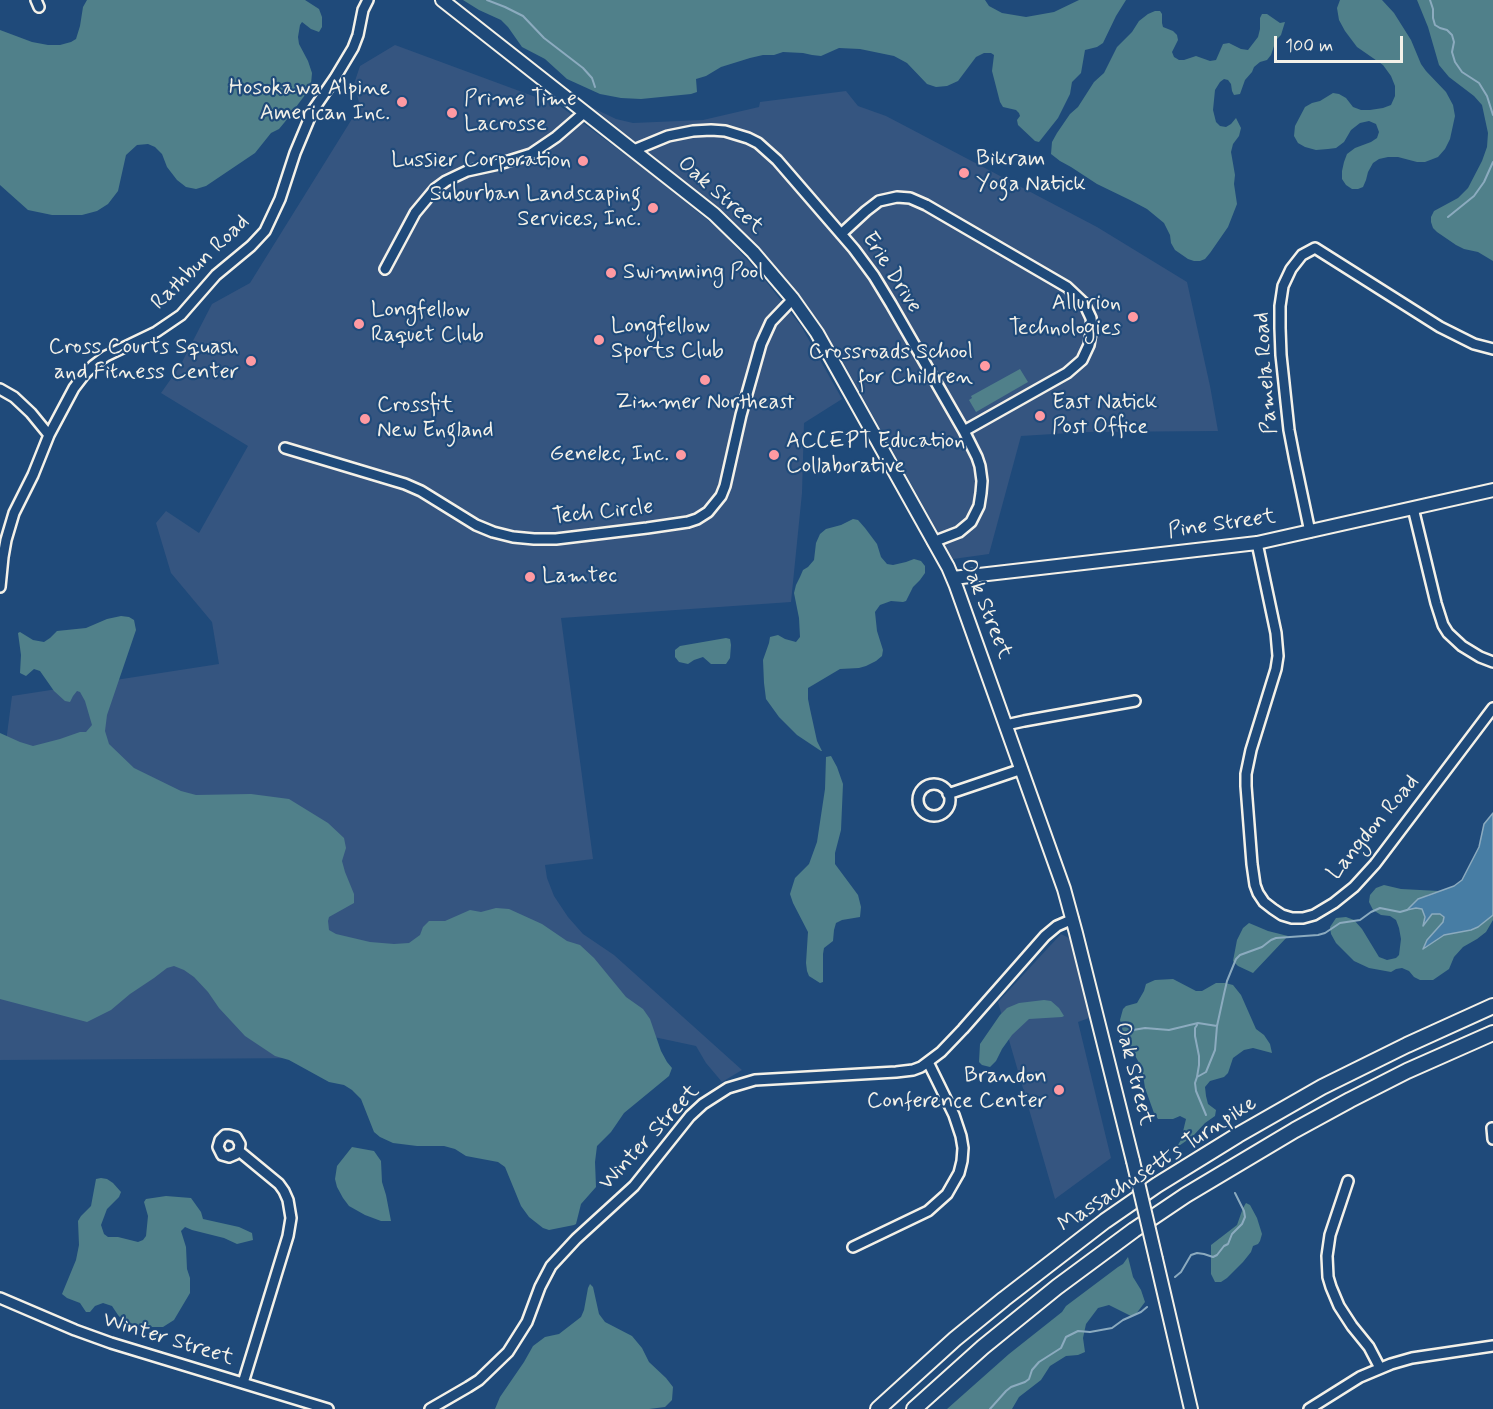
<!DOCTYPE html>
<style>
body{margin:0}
#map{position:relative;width:1493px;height:1409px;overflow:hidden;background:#1f4a7a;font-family:Mynerve,sans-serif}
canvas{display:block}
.scale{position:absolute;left:1274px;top:36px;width:129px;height:27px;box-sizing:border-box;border:3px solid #f4f1e8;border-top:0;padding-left:8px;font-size:18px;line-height:21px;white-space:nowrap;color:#f4f1e8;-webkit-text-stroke:4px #1f4a7a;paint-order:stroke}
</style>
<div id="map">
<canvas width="1493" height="1409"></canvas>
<div class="scale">100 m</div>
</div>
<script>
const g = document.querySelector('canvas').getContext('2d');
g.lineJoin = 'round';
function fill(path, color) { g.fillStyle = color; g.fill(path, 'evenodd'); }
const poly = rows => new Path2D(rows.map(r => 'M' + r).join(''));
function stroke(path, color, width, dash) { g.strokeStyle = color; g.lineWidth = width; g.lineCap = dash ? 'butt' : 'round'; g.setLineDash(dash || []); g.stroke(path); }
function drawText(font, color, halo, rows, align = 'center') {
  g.font = font + ' Mynerve,sans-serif'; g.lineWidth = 4.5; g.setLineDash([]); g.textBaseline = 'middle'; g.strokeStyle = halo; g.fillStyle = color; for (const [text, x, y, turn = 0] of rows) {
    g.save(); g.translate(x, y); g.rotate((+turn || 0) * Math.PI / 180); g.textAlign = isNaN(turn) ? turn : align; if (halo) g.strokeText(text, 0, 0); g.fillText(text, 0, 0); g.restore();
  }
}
fill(poly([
 [395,45,560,106,642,167,720,230,760,274,801,326,842,399,804,423,802,493,791,602,561,618,593,859,545,865,547,878,554,896,568,917,583,934,614,955,742,1070,722,1082,706,1063,696,1046,607,1027,309,1058,0,1060,0,788,12,696,219,664,212,622,171,573,156,523,166,511,199,533,248,446,161,393,180,366,212,304,250,283,360,106,354,84,360,66],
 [846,91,858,106,886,116,907,127,1097,227,1187,282,1210,386,1218,431,1086,432,1021,436,989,554,953,559,844,364,816,318,798,293,765,256,728,216,593,108,616,119,633,123,703,120,759,107,760,102],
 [1061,934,1069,938,1089,1018,1078,1022,1111,1158,1055,1199,998,1002]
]), '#355580');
fill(poly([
 [87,0,305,0,319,9,322,17,322,27,319,32,311,29,302,22,300,25,298,37,299,44,308,61,312,73,311,84,308,91,284,123,279,129,271,133,255,153,206,186,196,189,186,187,177,180,167,167,162,154,155,147,148,144,137,145,126,155,118,191,108,204,97,211,82,215,52,215,28,210,0,185,0,30,32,42,48,45,60,45,71,42,76,39,80,26,83,7],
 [463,0,985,0,989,6,1002,13,1026,17,1054,12,1079,0,1126,0,1116,16,1103,43,1097,47,1085,50,1081,73,1072,82,1070,94,1058,118,1039,142,1035,141,1018,125,1017,120,1020,116,1019,113,1016,110,1003,107,1000,102,992,71,994,55,991,53,984,53,976,57,958,81,947,86,936,87,927,84,907,63,894,56,860,49,839,48,821,56,812,55,803,53,783,52,774,55,763,55,750,58,721,67,706,76,696,79,697,92,691,94,641,99,621,98,600,94,567,79,545,59,522,47,508,27,501,20,479,10],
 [1340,0,1382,0,1394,13,1411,40,1421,64,1426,71,1446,92,1453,105,1455,116,1450,139,1445,149,1438,157,1425,162,1417,162,1398,157,1388,157,1379,159,1373,163,1368,172,1366,180,1363,187,1358,189,1352,189,1346,185,1342,179,1342,171,1344,162,1347,154,1355,148,1371,142,1377,138,1379,132,1376,124,1369,121,1360,123,1351,130,1344,142,1336,148,1328,149,1316,150,1305,147,1298,143,1294,136,1295,126,1305,107,1312,103,1320,101,1333,93,1339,94,1346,98,1353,107,1361,110,1370,110,1383,108,1391,105,1395,96,1395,86,1391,76,1383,65,1357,47,1345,31,1339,20,1337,8],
 [1417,0,1493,0,1493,261,1478,252,1464,249,1456,245,1437,232,1433,228,1431,222,1431,217,1434,211,1458,198,1468,188,1482,161,1487,147,1488,133,1482,105,1474,96,1449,77,1439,65,1428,27],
 [1155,11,1160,11,1162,14,1162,23,1163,27,1173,31,1177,35,1178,40,1172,52,1174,57,1179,60,1184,60,1196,56,1210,61,1216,60,1223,44,1229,43,1241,49,1248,50,1258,37,1260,29,1260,18,1262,14,1267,14,1280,23,1285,22,1281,35,1276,40,1271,55,1267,60,1260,62,1254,67,1252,72,1245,80,1240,94,1234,95,1232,91,1231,84,1228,80,1224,79,1220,82,1215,90,1213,110,1216,122,1220,126,1226,127,1231,124,1236,118,1241,128,1239,136,1233,144,1231,152,1235,175,1234,184,1237,204,1228,227,1210,253,1205,259,1200,261,1194,261,1188,259,1175,250,1171,243,1170,235,1164,223,1147,209,1130,200,1097,184,1071,167,1060,161,1051,154,1052,142,1057,133,1070,114,1078,107,1094,82,1104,73,1117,47,1132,32,1139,21,1148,14],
 [1020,369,1028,382,976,412,969,400,972,398,971,396],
 [853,519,858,520,865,528,877,544,881,557,887,564,893,565,906,562,914,559,921,561,925,566,925,573,920,580,913,587,906,601,903,602,891,601,880,605,875,612,877,631,883,650,882,656,876,661,866,666,859,668,840,669,808,688,808,699,810,709,817,741,822,751,821,751,797,735,779,717,766,699,764,683,763,660,769,643,770,637,778,635,785,639,796,642,800,637,799,618,794,593,796,585,800,577,803,570,808,567,814,560,816,543,820,534,826,529,841,525],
 [121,616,129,617,134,620,136,630,107,715,105,731,109,744,134,768,181,791,196,795,251,794,289,799,328,823,344,838,346,848,342,861,345,872,354,894,354,903,329,917,328,921,329,930,336,934,370,942,394,944,409,943,420,935,423,927,429,921,445,921,470,910,481,912,496,908,509,909,542,924,567,941,580,945,594,958,626,997,643,1009,650,1019,661,1051,667,1062,672,1068,669,1076,624,1113,611,1132,597,1146,595,1162,596,1187,581,1204,576,1224,574,1225,549,1230,543,1228,529,1217,521,1206,505,1167,498,1162,466,1156,455,1149,444,1146,417,1146,393,1143,380,1137,374,1132,361,1099,352,1090,344,1085,329,1082,289,1060,275,1056,245,1036,219,1008,208,992,194,977,184,970,174,966,167,968,154,978,130,994,111,1010,87,1022,0,999,0,733,20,742,33,746,60,739,80,732,86,732,92,725,85,701,80,692,77,691,73,696,70,702,65,701,54,691,40,671,34,669,26,676,20,673,21,655,18,633,20,632,33,640,44,642,50,638,57,631,86,628,107,619],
 [726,638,730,639,731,645,730,658,726,664,711,664,703,657,694,660,688,664,679,662,675,657,675,650,680,646],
 [831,756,837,767,843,784,841,830,835,853,835,864,858,895,861,907,860,917,842,920,836,923,834,930,833,941,824,948,823,954,823,982,820,983,809,976,807,971,806,963,808,932,793,903,790,894,795,878,809,864,817,842,825,789,826,757],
 [1384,885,1401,889,1439,891,1427,895,1408,910,1416,908,1422,909,1424,913,1425,924,1432,914,1440,914,1444,917,1443,922,1433,933,1424,948,1444,935,1478,927,1493,915,1493,920,1486,932,1477,939,1463,947,1454,957,1449,969,1433,980,1420,980,1414,977,1409,971,1402,968,1396,969,1391,972,1369,968,1354,961,1336,943,1331,934,1330,927,1336,918,1346,917,1354,920,1362,929,1379,957,1387,960,1396,958,1399,955,1401,939,1399,928,1396,920,1390,916,1381,915,1373,910,1369,902,1370,895,1376,888],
 [1249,923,1268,931,1288,936,1253,973,1238,966,1233,961,1237,940,1243,928],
 [1173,979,1196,991,1202,991,1216,983,1225,983,1233,985,1241,995,1256,1029,1264,1035,1270,1044,1272,1053,1253,1048,1244,1050,1233,1058,1228,1073,1224,1077,1210,1081,1205,1087,1206,1096,1208,1104,1216,1110,1215,1116,1205,1123,1193,1136,1176,1148,1181,1140,1186,1119,1180,1116,1173,1119,1158,1119,1154,1113,1145,1088,1142,1068,1124,1036,1120,1020,1123,1009,1126,1006,1137,1003,1144,991,1146,984,1155,980],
 [1044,1000,1051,1001,1059,1008,1064,1016,1062,1017,1029,1019,1012,1035,1002,1049,996,1061,990,1067,982,1065,979,1062,980,1044,1000,1015,1007,1008,1019,1003],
 [352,1147,374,1151,381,1161,382,1182,386,1195,391,1221,381,1221,365,1215,349,1206,343,1198,337,1187,335,1179,337,1166],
 [101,1178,107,1179,113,1183,121,1192,119,1197,107,1209,101,1225,104,1234,108,1237,118,1237,138,1242,143,1240,146,1236,148,1216,144,1202,146,1199,166,1196,191,1198,201,1212,203,1219,239,1227,252,1233,253,1240,237,1244,224,1238,192,1230,185,1227,181,1231,186,1247,187,1269,190,1278,190,1293,174,1320,163,1327,142,1327,125,1323,118,1315,112,1306,103,1303,95,1306,90,1312,86,1312,80,1303,67,1298,62,1294,76,1260,79,1245,78,1221,81,1216,91,1206,96,1179],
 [1246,1203,1250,1205,1257,1218,1262,1234,1260,1241,1258,1244,1253,1246,1251,1252,1243,1262,1227,1278,1221,1282,1215,1282,1211,1274,1211,1245,1237,1225,1243,1208],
 [1128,1257,1133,1277,1141,1290,1145,1302,1136,1314,1131,1316,1109,1305,1098,1308,1086,1324,1083,1338,1085,1352,1078,1355,1066,1356,1050,1366,1041,1380,1019,1397,1012,1409,947,1409,1009,1354,1062,1312,1066,1306,1118,1267,1123,1264],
 [590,1284,593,1287,599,1314,605,1322,632,1336,642,1348,649,1362,666,1378,673,1387,672,1400,665,1407,649,1409,495,1409,500,1397,524,1362,533,1346,545,1337,559,1334,581,1317,584,1310,588,1288]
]), '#50808a');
const water = poly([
 [1493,813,1493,915,1478,927,1471,930,1444,935,1423,949,1427,940,1443,922,1444,917,1440,914,1432,914,1423,926,1425,917,1422,909,1416,908,1407,910,1418,899,1454,886,1462,880,1479,847,1484,824,1493,813]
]);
fill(water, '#477da4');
stroke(water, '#8cabbf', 1.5);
stroke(poly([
 [487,0,505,7,523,16,544,38,583,68,592,78,595,87],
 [1430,0,1433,9,1433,18,1435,25,1440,28,1447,30,1452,35,1454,42,1452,52,1455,62,1462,72,1479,83,1487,96,1493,115],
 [1448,217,1474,196,1484,182,1493,162],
 [1121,1036,1133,1030,1145,1028,1169,1030,1198,1023,1217,1026],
 [1197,1077,1199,1065,1199,1056,1195,1036,1195,1028,1197,1025],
 [1206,1115,1196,1091,1195,1083,1197,1077,1206,1072,1215,1050,1217,1026,1224,994,1227,981,1236,959,1240,955,1262,947,1271,940,1276,938,1318,935,1325,933,1340,923,1360,920,1371,912,1380,908,1400,912,1407,910],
 [1175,1277,1181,1272,1191,1255,1197,1253,1204,1254,1213,1257,1217,1255,1224,1246,1228,1244,1232,1234,1242,1224,1245,1217,1244,1211,1235,1193],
 [990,1409,1006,1391,1011,1387,1025,1382,1029,1379,1032,1370,1039,1362,1061,1348,1066,1337,1078,1331,1090,1332,1112,1328,1123,1320,1141,1312,1147,1307]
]), '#8cabbf', 2);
const minor = poly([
 [36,0,39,7],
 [634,150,668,136,693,131,711,130,725,131,748,138,758,143,777,160,854,249,874,276,891,304,964,431,977,457,980,466,982,481,981,493,979,506,971,522,959,532,933,542],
 [841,234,866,211,879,201,897,197,910,198,926,205,1067,287,1084,303,1091,318,1092,327,1089,345,1082,360,1067,373,964,431],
 [385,269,415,213,435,189,446,181,467,171,499,164,531,154,556,137,585,112],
 [0,389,14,397,31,413,49,435],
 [285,448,405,484,421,491,476,525,493,532,513,537,534,539,556,539,647,528,688,522,697,519,708,512,721,496,725,486,741,415,761,344,771,322,793,299],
 [1413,508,1436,603,1443,625,1448,633,1462,646,1480,657,1493,662],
 [1310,532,1295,461,1289,430,1281,355,1280,328,1280,306,1283,286,1291,269,1302,255,1315,248,1440,327,1474,344,1493,349],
 [1257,543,1276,633,1278,656,1276,669,1251,750,1246,774,1246,786,1252,864,1255,885,1258,893,1264,902,1273,909,1282,915,1292,918,1303,918,1314,915,1334,903,1354,887,1375,864,1493,708],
 [0,587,3,557,6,540,14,513,33,475,49,435,74,388,84,375,94,365,106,356,156,332,181,315,216,275,251,246,265,231,280,199,295,153,313,110,335,78,353,48,358,35,363,10,368,0],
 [1006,725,1024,721,1135,701],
 '918 800a16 16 0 1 1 32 0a16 16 0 1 1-32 0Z',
 [948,794,1022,769],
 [1492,1128,1493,1139],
 [239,1151,236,1154,229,1157,222,1155,218,1147,220,1140,225,1135,229,1135,236,1137,240,1144,239,1151,279,1184,284,1191,288,1200,291,1218,288,1236,243,1383],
 [1348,1181,1330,1235,1327,1256,1328,1277,1331,1287,1339,1306,1352,1326,1369,1347,1380,1368],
 [853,1247,928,1211,947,1194,959,1173,962,1161,963,1148,961,1136,954,1115,928,1062],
 [0,1298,75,1330,111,1343,328,1409],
 [430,1409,468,1387,479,1380,508,1352,527,1322,540,1287,551,1266,576,1239,634,1186,690,1116,703,1104,728,1088,755,1080,896,1072,913,1070,921,1067,941,1052,963,1029,1045,936,1057,926,1073,919],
 [1309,1409,1360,1377,1391,1364,1412,1358,1493,1346]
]);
const major = poly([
 [442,0,714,214,753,252,793,299,817,333,948,567,956,586,1064,889,1076,933,1133,1161],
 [953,578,1257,543,1493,490],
 [1156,1259,1191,1409]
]);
const highway = poly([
 [878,1409,955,1339,1004,1299,1105,1221,1157,1185,1238,1135,1322,1087,1407,1045,1493,1006],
 [914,1409,983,1347,1057,1287,1134,1230,1186,1195,1295,1130,1350,1100,1407,1071,1493,1033]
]);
stroke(minor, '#f4f1e8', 14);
stroke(major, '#f4f1e8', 16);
stroke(highway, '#f4f1e8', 18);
stroke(minor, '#1f4a7a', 9);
stroke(major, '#1f4a7a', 12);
stroke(highway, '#1f4a7a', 14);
const majorBridge = poly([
 [1133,1161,1156,1259]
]);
stroke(majorBridge, '#f4f1e8', 16, []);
stroke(majorBridge, '#1f4a7a', 12);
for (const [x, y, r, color] of [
 [402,102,6,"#ff9aa2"],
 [452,113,6,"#ff9aa2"],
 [583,161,6,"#ff9aa2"],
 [964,173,6,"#ff9aa2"],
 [653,208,6,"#ff9aa2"],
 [611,273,6,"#ff9aa2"],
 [1133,317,6,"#ff9aa2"],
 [359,324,6,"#ff9aa2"],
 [599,340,6,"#ff9aa2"],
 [251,361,6,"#ff9aa2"],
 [985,366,6,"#ff9aa2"],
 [705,380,6,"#ff9aa2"],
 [1040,416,6,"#ff9aa2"],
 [365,419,6,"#ff9aa2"],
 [681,455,6,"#ff9aa2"],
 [774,455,6,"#ff9aa2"],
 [530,577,6,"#ff9aa2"],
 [1059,1090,6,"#ff9aa2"]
]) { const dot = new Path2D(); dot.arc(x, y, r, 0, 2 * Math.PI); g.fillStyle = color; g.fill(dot); stroke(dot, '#1f4a7a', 2); }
drawText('22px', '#f4f1e8', '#1f4a7a', [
 ["Hosokawa Alpine",390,89,"right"],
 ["American Inc.",390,114,"right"],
 ["Prime Time",464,100],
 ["Lacrosse",464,125],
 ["Bikram",976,160],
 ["Yoga Natick",976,185],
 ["Lussier Corporation",571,161,"right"],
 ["Suburban Landscaping",641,195,"right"],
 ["Services, Inc.",641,220,"right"],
 ["Swimming Pool",623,273],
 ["Allurion",1121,304,"right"],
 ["Technologies",1121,329,"right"],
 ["Longfellow",371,311],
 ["Raquet Club",371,336],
 ["Longfellow",611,327],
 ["Sports Club",611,352],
 ["Cross Courts Squash",239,348,"right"],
 ["and Fitness Center",239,373,"right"],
 ["Crossroads School",973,353,"right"],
 ["for Children",973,378,"right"],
 ["Zimmer Northeast",705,403,"center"],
 ["East Natick",1052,403],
 ["Post Office",1052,428],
 ["Crossfit",377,406],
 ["New England",377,431],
 ["ACCEPT Education",786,442],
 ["Collaborative",786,467],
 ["Genelec, Inc.",669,455,"right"],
 ["Lamtec",542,577],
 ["Brandon",1047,1077,"right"],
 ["Conference Center",1047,1102,"right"]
], 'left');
drawText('22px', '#f4f1e8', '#1f4a7a', [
 ["Oak Street",720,196,41],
 ["Rathbun Road",201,263,-44],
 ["Erie Drive",891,273,57],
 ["Pamela Road",1267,373,-94],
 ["Tech Circle",603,513,-6],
 ["Pine Street",1222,525,-8],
 ["Oak Street",985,609,68],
 ["Langdon Road",1374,828,-50],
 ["Oak Street",1133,1074,76],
 ["Winter Street",650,1138,-47],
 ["Massachusetts Turnpike",1158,1165,-33],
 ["Winter Street",168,1340,17]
]);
</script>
